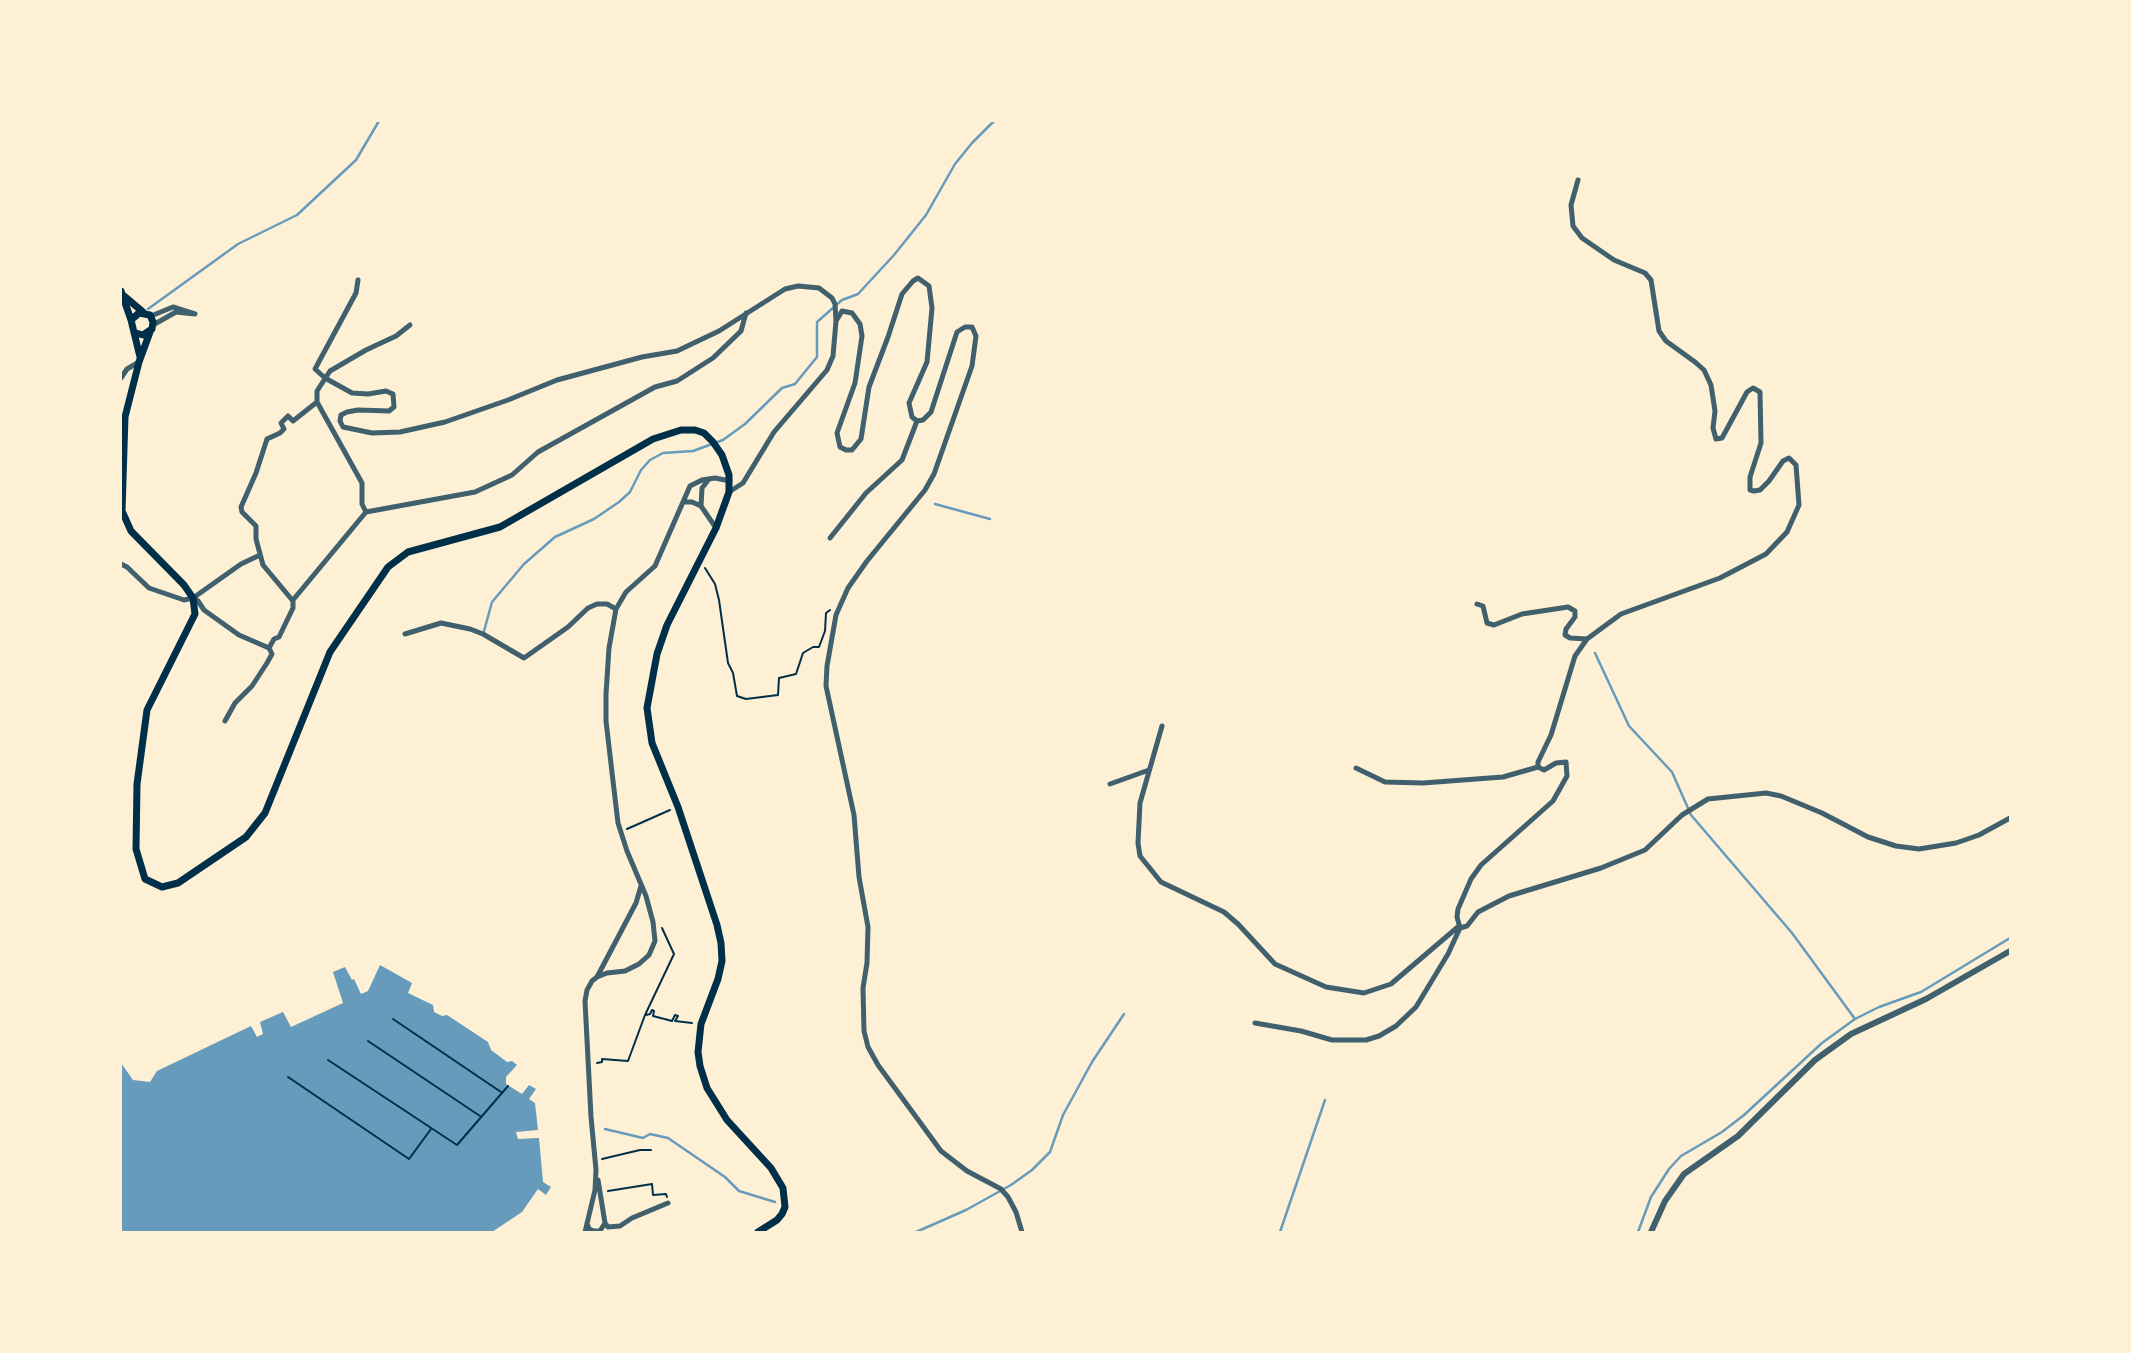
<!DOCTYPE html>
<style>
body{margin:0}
#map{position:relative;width:2131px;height:1353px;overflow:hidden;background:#fdf0d5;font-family:"PT Sans",sans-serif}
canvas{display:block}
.frame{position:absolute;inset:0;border:122px solid #fdf0d5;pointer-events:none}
</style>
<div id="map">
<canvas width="2131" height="1353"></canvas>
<div class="frame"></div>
</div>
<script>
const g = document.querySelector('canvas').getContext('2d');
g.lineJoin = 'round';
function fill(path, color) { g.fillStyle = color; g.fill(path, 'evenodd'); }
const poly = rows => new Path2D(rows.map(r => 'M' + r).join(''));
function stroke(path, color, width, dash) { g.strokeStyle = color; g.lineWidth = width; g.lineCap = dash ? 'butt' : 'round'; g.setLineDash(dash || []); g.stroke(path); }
fill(poly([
 [380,965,412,983,408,993,433,1005,434,1012,442,1016,447,1015,488,1042,491,1050,507,1062,512,1061,517,1065,506,1077,506,1084,522,1094,529,1085,536,1089,529,1099,535,1103,538,1130,516,1132,518,1139,539,1138,543,1182,551,1187,546,1195,538,1189,522,1212,492,1232,121,1232,121,1063,133,1080,150,1082,157,1071,251,1026,257,1037,263,1034,260,1022,283,1012,291,1027,343,1003,333,972,345,967,352,980,354,979,361,994,368,991]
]), '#669bbc');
stroke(poly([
 [148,309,238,244,297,215,356,160,379,121],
 [935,504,990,519],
 [484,631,492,602,524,564,555,537,594,519,619,502,630,492,641,470,650,460,663,453,693,451,723,440,745,424,782,388,795,384,817,357,817,322,842,300,858,294,894,255,926,215,955,164,972,143,994,121],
 [1595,653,1629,726,1672,772,1691,815,1792,933,1855,1019],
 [605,1129,643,1138,650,1134,668,1138,725,1177,739,1191,775,1202],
 [916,1232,966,1210,1011,1185,1032,1170,1050,1152,1063,1115,1092,1062,1124,1014],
 [1280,1232,1325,1100],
 [1638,1232,1651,1197,1669,1169,1681,1156,1722,1132,1744,1115,1822,1043,1855,1019,1879,1007,1921,992,2010,938]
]), '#669bbc', 2.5);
stroke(poly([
 [705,568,715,584,719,600,728,663,733,673,737,696,746,699,778,695,779,678,796,674,803,653,813,647,819,647,825,631,826,613,830,610],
 [627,829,670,810],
 [646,1015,650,1014,652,1010,654,1011,653,1016,672,1021,675,1015,678,1016,675,1021,692,1023],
 [393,1019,501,1092],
 [368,1041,480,1116],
 [328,1060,457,1145,508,1086],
 [597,1063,602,1062,602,1059,628,1061,645,1015,674,954,662,928],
 [288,1077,409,1159,431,1129],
 [602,1159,640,1150,651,1150],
 [608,1191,652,1184,653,1195,666,1194,667,1197]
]), '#003049', 2);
stroke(poly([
 [358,280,356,293,315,369,325,378,352,393,368,394,386,391,393,394,394,407,389,411,358,410,347,412,341,415,340,421,343,427,372,433,400,432,445,422,508,400,557,380,642,357,677,351,719,331,785,289,798,286,819,288,832,298,835,304,836,321,833,356,827,370,774,432,743,483,729,492],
 [151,316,173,307,195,314,176,312,153,325],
 [836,321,842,311,852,313,860,324,862,336,855,383,837,433,840,447,846,450,852,450,861,439,869,387,888,337,902,294,913,281,918,278,929,286,932,308,927,362,909,403,912,417,917,421,923,420,931,412,957,332,965,327,972,327,976,336,972,366,934,474,925,490,867,561,848,588,836,615,827,666,826,686,854,815,859,877,868,927,867,963,863,988,864,1031,868,1047,878,1065,941,1151,967,1171,1001,1189,1008,1197,1016,1212,1022,1232],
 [121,378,127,369,139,362],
 [317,402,317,391,330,371,366,350,396,336,410,325],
 [317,402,362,483,362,504,366,512],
 [683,502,692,502,701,506,716,528],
 [701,506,702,488,709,479],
 [830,538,866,493,902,460,917,421],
 [121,564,127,567,149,588,184,600,193,598],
 [193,598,198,601,204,610,239,635,269,648],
 [193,598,241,564,260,555],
 [293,601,263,565,256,539,256,526,242,512,241,507,256,473,267,439,280,433,284,429,281,423,288,416,293,421,317,402],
 [1477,604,1483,606,1487,623,1494,625,1522,614,1568,607,1575,611,1575,617,1566,629,1565,635,1570,638,1587,639],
 [405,634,441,623,470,629,483,634,524,658,568,627,588,608,597,604,607,604,616,609],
 [225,721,235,703,252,686,267,663,272,654,269,648,274,639,279,637,293,608,293,600,366,512,475,492,512,475,538,452,655,387,677,381,713,358,741,331,746,313],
 [1162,726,1140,803,1138,843,1140,856,1161,882,1224,912,1238,924,1275,964,1326,987,1364,993,1391,984,1459,926],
 [1356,768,1385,782,1423,783,1503,777,1538,767],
 [1110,784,1149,770],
 [1460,928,1457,917,1458,909,1471,879,1481,865,1553,801,1567,776,1566,762,1556,763,1544,770,1538,767,1538,762,1551,735,1575,656,1587,639,1621,614,1720,578,1766,554,1787,532,1799,505,1796,465,1789,458,1783,461,1769,481,1760,490,1754,491,1750,490,1750,477,1761,443,1760,392,1753,388,1747,392,1722,438,1716,439,1713,428,1715,411,1711,385,1704,370,1695,362,1666,341,1659,331,1651,280,1645,273,1614,260,1582,238,1573,226,1571,205,1578,180],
 [1460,928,1467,926,1478,912,1509,896,1601,868,1645,850,1682,815,1708,799,1766,793,1781,796,1822,813,1868,837,1896,846,1919,849,1956,843,1979,835,2010,818],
 [597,977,636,903,641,886],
 [1255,1023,1301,1031,1332,1040,1366,1040,1379,1036,1396,1026,1416,1007,1448,954,1460,928],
 [587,1223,589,1229,594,1231,600,1231,605,1223,598,1180],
 [605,1223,608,1227,620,1226,632,1218,668,1203],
 [585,1232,595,1190,596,1170,591,1117,585,1001,587,990,592,981,597,977,607,973,625,971,639,964,649,955,655,941,653,922,646,896,627,851,618,823,613,781,606,721,606,694,609,648,616,609,626,592,655,566,690,486,702,480,715,478,730,481]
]), '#3f606c', 5);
stroke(poly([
 [1651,1232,1665,1201,1684,1174,1738,1136,1815,1060,1851,1034,1926,999,2010,951]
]), '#3f606c', 6);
stroke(poly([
 [121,291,131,320],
 [124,296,143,312],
 [150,332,139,362,125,417,122,511,131,531,184,585,193,598,195,614,147,710,137,784,136,849,145,879,162,887,178,883,246,837,265,813,330,652,388,567,408,552,500,527,653,439,681,430,695,430,704,433,713,442,722,455,729,475,729,492,716,528,667,625,657,654,647,708,652,743,678,807,717,925,721,943,722,961,718,979,701,1024,698,1052,700,1066,707,1088,727,1120,771,1168,783,1188,785,1207,782,1214,777,1220,758,1232],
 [136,333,143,335,152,329,153,322,150,315,139,313,131,320,140,357]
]), '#003049', 7);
</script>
